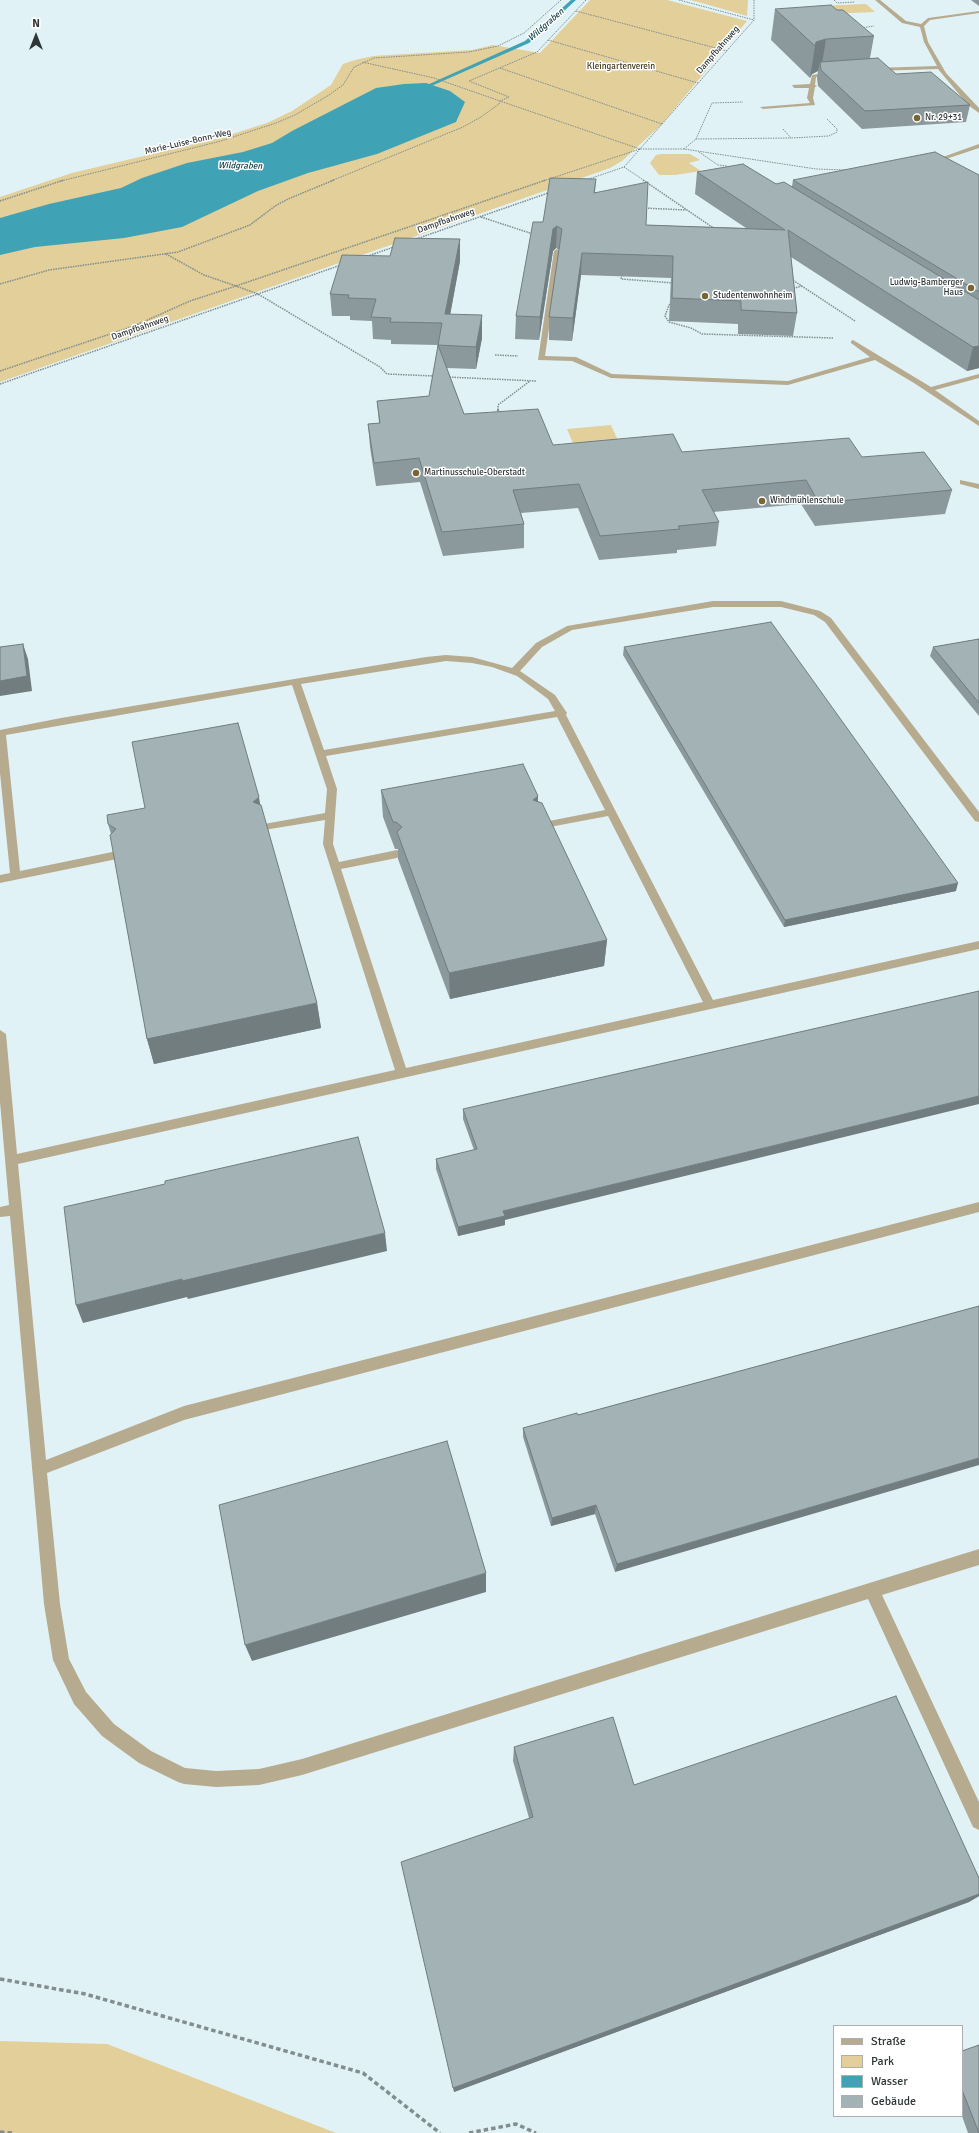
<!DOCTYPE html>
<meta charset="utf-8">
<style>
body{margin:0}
#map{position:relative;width:979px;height:2133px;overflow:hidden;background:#e1f2f6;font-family:Signika,sans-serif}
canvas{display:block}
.legend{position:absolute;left:833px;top:2025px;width:130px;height:92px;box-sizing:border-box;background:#fff;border:1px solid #acafaf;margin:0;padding:5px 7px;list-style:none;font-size:12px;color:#2f3637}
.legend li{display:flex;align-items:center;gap:8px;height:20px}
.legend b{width:20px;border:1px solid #acafaf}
.north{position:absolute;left:16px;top:16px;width:40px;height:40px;-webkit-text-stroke:3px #fff;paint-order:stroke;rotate:0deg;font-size:11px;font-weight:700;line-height:16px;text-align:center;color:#2f3637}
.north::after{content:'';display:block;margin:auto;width:14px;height:18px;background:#2f3637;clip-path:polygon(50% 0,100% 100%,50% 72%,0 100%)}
</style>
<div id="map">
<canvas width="979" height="2133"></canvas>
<ul class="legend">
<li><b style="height:5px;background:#b6ab8e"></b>Straße</li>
<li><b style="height:11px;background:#e2cf99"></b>Park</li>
<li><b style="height:11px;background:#3fa3b5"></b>Wasser</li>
<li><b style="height:11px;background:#a2b2b5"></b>Gebäude</li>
</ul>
<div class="north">N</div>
</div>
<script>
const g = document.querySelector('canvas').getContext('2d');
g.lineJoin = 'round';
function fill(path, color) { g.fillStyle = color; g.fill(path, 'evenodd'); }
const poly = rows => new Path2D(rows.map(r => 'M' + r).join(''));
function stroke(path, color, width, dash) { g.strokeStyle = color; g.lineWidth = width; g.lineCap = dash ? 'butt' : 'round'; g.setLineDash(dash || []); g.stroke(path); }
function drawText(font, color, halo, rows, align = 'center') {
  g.font = font + ' Signika,sans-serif'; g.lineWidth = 3; g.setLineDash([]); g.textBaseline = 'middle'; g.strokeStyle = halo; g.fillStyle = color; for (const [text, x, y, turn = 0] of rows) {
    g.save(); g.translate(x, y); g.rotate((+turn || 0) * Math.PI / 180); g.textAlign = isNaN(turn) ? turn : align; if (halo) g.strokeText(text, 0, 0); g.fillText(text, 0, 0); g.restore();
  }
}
fill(poly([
 [590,0,667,0,747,21,662,124,622,161,610,168,0,382,0,197,72,173,220,138,267,123,292,111,331,85,343,64,355,60,373,56,472,50,493,45,540,53],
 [690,0,748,0,747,16,702,3],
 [866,4,875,12,826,14,817,6],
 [661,154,690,154,700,160,689,163,701,171,675,175,659,175,650,163,656,155],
 [611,425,626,458,581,462,567,429],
 [0,2041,107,2044,336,2133,0,2133]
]), '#e2cf99');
fill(poly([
 [426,83,450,91,465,102,456,122,377,154,308,173,258,191,182,227,124,238,35,247,0,255,0,218,49,204,121,188,142,178,187,163,243,152,272,143,292,131,376,88,404,84]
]), '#3fa3b5');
fill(poly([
 [571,0,576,0,529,43,420,91,416,90,525,41,571,0]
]), '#3fa3b5');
stroke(poly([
 [586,0,537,52,469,81,509,97,500,101,640,149],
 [679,0,754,20],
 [834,0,837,3,855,2],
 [576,11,727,51],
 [861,28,874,26],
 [548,40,698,83],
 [500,68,662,124],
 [783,129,791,138,829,136,837,132,837,129,827,119],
 [696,139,712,103,743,102],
 [684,149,696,139,791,138],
 [699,152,718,165,727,166],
 [624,167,645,181],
 [586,180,624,167,754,20,754,0],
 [61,181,221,141,276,123,295,115,329,95,343,85,354,67,374,58,469,52,498,46,524,33,561,0],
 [331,181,463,127,481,117,499,104,500,101,434,78,362,62],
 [543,181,640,149,684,149,816,169,846,170]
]), '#818d8f', 1, [1.5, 1]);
stroke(poly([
 [643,180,715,229],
 [0,201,64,180],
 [643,208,686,210],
 [481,217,533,234],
 [416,239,551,192],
 [166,254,204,275,236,286,546,180],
 [365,257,394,247],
 [622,275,621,279,674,283],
 [791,279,855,321],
 [0,284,49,270,178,252,250,225,275,206,288,199,334,180],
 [791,289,802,286],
 [672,303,669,305,665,316,669,322,691,328,702,334,833,338],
 [495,355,518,356],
 [0,371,134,326,190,301,236,286,258,294,380,367,387,374,434,376],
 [447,377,536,381],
 [0,384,341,265],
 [498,410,498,405,530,381]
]), '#818d8f', 1.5, [1.5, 1]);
stroke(poly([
 [498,409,498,414]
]), '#818d8f', 2, [2, 1.5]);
stroke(poly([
 [0,1979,85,1994,363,2073,440,2133],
 [0,2132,12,2133],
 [469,2133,516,2124,536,2133]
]), '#818d8f', 3.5, [4.5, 3]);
fill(poly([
 [875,0,880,0,906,21,921,24,928,18,979,11,979,13,930,20,924,26,928,42,946,73,979,108,979,113,968,105,938,69,873,71,875,68,937,66,924,42,920,27,902,23,875,0],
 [834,71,836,74,816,77,815,85,817,86,815,87,813,98,815,105,763,109,760,107,810,103,807,98,809,88,794,88,792,85,810,84,812,75,834,71],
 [979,144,979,148,931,164,926,163,979,144],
 [557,249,560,251,545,356,576,357,612,374,788,381,870,357,851,343,851,341,853,340,931,387,979,374,979,378,935,390,979,421,979,426,914,383,875,360,788,385,611,378,572,361,538,360,554,251,557,249],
 [960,480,979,484,979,489,960,484,960,480],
 [713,601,781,601,820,611,831,618,979,812,979,822,975,821,825,622,814,615,781,607,713,607,572,630,542,647,520,671,555,695,567,713,566,715,713,1000,979,941,979,949,18,1164,46,1460,184,1406,979,1202,979,1212,184,1420,47,1473,60,1604,69,1659,86,1692,114,1724,151,1751,185,1768,216,1771,259,1769,302,1759,979,1549,979,1565,882,1595,979,1802,979,1830,973,1827,868,1599,302,1775,259,1785,216,1787,184,1784,178,1782,139,1763,102,1736,74,1704,53,1660,44,1604,10,1216,0,1217,0,1207,9,1205,0,1102,0,1030,6,1034,17,1154,395,1070,323,844,325,820,264,830,259,827,264,824,325,813,327,789,292,685,6,735,20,871,117,851,122,855,117,859,0,883,0,875,10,873,0,773,0,730,61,718,426,657,446,655,472,657,512,668,536,643,567,626,713,601],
 [446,661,472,663,492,667,517,676,548,699,555,711,324,750,301,684,446,661],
 [557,717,605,810,539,823,534,826,539,829,608,816,703,1002,406,1068,341,869,397,858,402,854,397,850,339,862,333,844,337,789,326,756,557,717]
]), '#b6ab8e');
fill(poly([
 [971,0,979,0,979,6],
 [775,9,837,10,874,36,870,58,896,74,970,105,966,122,862,129,818,86,817,78,818,71,812,74,810,78,771,40],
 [697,172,792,186,793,180,979,175,979,368,967,371,791,257,797,313,793,336,738,334,738,324,669,321,671,278,581,275,572,341,549,340,549,317,559,250,556,248,553,251,539,340,515,339,516,316,543,222,596,179,595,192,646,225,746,228,695,194],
 [460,239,460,261,450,315,482,338,476,369,447,368,464,414,553,445,682,452,862,457,952,490,945,514,815,526,801,504,713,512,719,522,716,546,677,550,677,553,599,560,578,508,521,513,524,524,524,548,443,556,420,482,376,486,370,447,368,424,379,423,377,401,429,396,438,345,391,344,391,340,373,339,372,321,350,320,350,316,332,316,330,294,390,256],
 [979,639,979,716,930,656,933,647],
 [624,647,956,891,784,927,623,655],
 [381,790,538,796,538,802,607,940,604,966,450,999,398,859,398,849,395,849,383,817],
 [260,805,317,1003,321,1028,154,1064,147,1039,111,834,108,824],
 [463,1109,505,1220,505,1225,458,1236,436,1169,436,1159,474,1150,463,1119],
 [979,1306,615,1572,595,1514,551,1526,523,1437,523,1428,578,1415],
 [514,1747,634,1785,979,1878,979,1896,969,1902,454,2092,529,1818,513,1761],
 [962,2051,979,2133,968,2133,962,2116]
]), '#8b999c');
fill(poly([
 [826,39,821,70,820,62,818,71,812,74,810,78,815,46,816,42],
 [557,226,556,248,553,251,539,340,540,317,553,229],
 [460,239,460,261,446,337,445,314],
 [582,253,581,275,572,341,573,318],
 [482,315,482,338,476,369,476,347],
 [979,346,979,368,967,371,973,347],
 [23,644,28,659,32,691,0,696,0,681],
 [538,796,537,822,533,800],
 [259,797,263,823,253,802],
 [958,883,956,891,784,927,785,920],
 [607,940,604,966,450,999,449,973],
 [317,1003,321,1028,154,1064,147,1039],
 [979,1096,979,1104,505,1220,505,1225,458,1236,458,1227,503,1211],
 [385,1233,387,1251,188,1299,187,1297,83,1323,76,1305,182,1279],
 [979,1458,979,1465,615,1572,617,1564],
 [596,1505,595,1514,551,1526,552,1518],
 [486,1573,486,1592,252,1661,245,1645],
 [979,1894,979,1896,969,1902,454,2092,453,2088]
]), '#717d7f');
const building = poly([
 [831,5,837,10,843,10,874,36,826,39,816,42,815,46,775,9,831,5],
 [878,58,896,74,931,72,970,105,865,111,821,70,820,62,878,58],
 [935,152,979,175,979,292,793,180,935,152],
 [743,164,776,184,784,182,979,300,979,346,973,347,788,230,797,313,741,310,741,301,672,298,673,256,582,253,573,318,549,317,562,229,557,226,553,229,540,317,516,316,533,222,543,222,550,178,596,179,594,193,648,182,646,225,785,230,697,172,743,164],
 [395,238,460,239,445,314,482,315,476,347,438,345,464,414,538,409,553,445,673,434,682,452,849,438,862,457,924,452,952,490,819,503,806,480,702,490,719,522,678,526,680,529,600,536,579,484,513,490,524,524,442,532,419,458,374,463,368,424,380,423,377,401,429,396,442,323,390,322,391,318,371,317,376,299,348,298,349,295,330,294,342,255,390,256,395,238],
 [771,622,958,883,785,920,624,647,771,622],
 [979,639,979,703,933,647,979,639],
 [23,644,27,676,0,681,0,647,23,644],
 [238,723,259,797,253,802,261,805,317,1003,147,1039,110,835,116,829,108,824,107,815,145,808,132,742,238,723],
 [523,764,538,796,533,800,542,803,607,940,449,973,397,832,402,827,396,822,393,822,381,790,523,764],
 [979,991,979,1096,503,1211,505,1216,458,1227,436,1159,477,1149,463,1109,979,991],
 [358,1137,385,1233,182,1281,182,1279,76,1305,64,1207,165,1184,165,1181,358,1137],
 [979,1306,979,1458,617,1564,596,1505,552,1518,523,1428,577,1413,578,1415,979,1306],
 [447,1441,486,1573,245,1645,219,1505,447,1441],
 [896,1696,979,1878,979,1894,453,2088,401,1862,533,1817,514,1747,613,1717,634,1785,896,1696],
 [979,2045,979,2133,962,2090,962,2051,979,2045]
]);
fill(building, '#a2b2b5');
stroke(building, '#717d7f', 1);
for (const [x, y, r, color] of [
 [917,118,4,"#776533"],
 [971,288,4,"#776533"],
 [705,296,4,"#776533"],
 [416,473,4,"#776533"],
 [762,501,4,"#776533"]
]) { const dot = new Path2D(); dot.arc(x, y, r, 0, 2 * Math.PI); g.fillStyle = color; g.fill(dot); stroke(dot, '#fff', 1.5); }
drawText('italic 9px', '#0d3c43', '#fff', [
 ["Wildgraben",546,25,-41],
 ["Wildgraben",240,166,1]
]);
drawText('9px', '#2f3637', '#fff', [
 ["Dampfbahnweg",718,50,-49],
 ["Marie-Luise-Bonn-Weg",188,142,-13],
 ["Dampfbahnweg",446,221,-19],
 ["Dampfbahnweg",140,328,-19]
]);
drawText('9px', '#44391a', '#fff', [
 ["Kleingartenverein",621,67]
]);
drawText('9px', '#2f3637', '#fff', [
 ["Nr. 29+31",925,118],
 ["Ludwig-Bamberger",963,283,"right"],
 ["Haus",963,293,"right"],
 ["Studentenwohnheim",713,296],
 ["Martinusschule-Oberstadt",424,473],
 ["Windmühlenschule",770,501]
], 'left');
</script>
